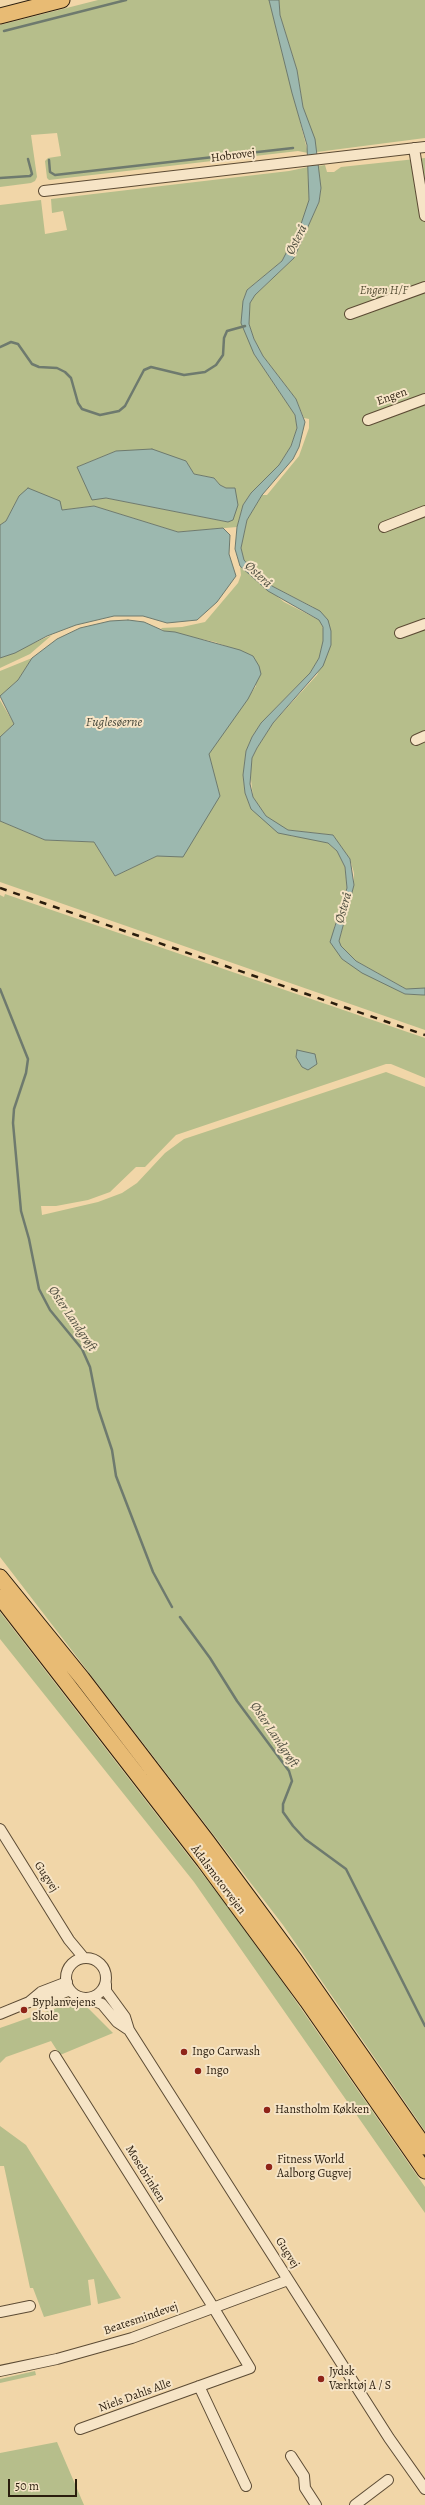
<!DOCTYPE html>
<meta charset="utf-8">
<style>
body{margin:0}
#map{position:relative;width:425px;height:2505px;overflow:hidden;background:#f1d6a8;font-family:Alegreya,serif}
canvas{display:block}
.scale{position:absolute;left:8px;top:2479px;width:69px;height:18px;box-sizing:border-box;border:2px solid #2a1d0d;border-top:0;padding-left:5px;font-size:12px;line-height:14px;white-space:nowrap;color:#2a1d0d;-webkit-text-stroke:3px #f6e4c6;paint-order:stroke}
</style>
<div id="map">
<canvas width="425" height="2505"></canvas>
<div class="scale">50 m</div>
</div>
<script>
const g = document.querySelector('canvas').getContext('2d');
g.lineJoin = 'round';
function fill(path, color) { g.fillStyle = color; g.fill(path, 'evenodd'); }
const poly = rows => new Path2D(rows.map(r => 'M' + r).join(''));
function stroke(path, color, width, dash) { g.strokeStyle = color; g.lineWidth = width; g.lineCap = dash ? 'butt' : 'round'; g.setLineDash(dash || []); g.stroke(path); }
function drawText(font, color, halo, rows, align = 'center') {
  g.font = font + ' Alegreya,serif'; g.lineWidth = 4; g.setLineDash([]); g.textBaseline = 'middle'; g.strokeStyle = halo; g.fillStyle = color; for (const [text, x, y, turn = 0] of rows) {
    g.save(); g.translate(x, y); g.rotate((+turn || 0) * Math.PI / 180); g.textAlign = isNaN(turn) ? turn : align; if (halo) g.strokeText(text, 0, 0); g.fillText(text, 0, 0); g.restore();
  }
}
fill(poly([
 [98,0,269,0,308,153,298,151,49,180,47,178,45,161,48,158,61,156,57,133,31,135,37,177,35,181,31,183,0,187,0,25],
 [279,0,425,0,425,138,317,152,303,107,297,70,280,15],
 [425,158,425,988,419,990,406,989,356,961,340,946,339,941,354,885,354,873,350,859,333,835,288,830,278,825,266,816,253,797,250,771,252,758,257,748,273,723,317,675,331,645,313,607,272,586,244,560,241,548,247,520,262,495,267,495,299,456,309,428,309,419,304,418,296,399,263,356,254,339,249,324,250,303,255,295,294,258,319,202,321,188,318,166,325,165,327,172,334,172,341,167],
 [308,167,309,200,307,210,288,251,282,261,247,290,243,301,254,354,295,415,297,428,291,446,279,465,251,493,243,505,237,527,178,532,94,506,62,510,19,496,6,521,0,525,0,205,41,200,45,234,67,230,63,211,52,213,51,199,289,171],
 [116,451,186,461,194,474,214,478,220,485,226,488,228,522,106,498,77,467],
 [240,566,284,602,319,620,323,627,323,642,319,658,310,673,261,723,252,737,246,751,243,775,245,793,251,809,291,836,311,838,328,843,337,851,345,867,347,888,334,928,342,959,405,994,425,995,425,1030,0,882,0,821,45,840,94,842,115,876,157,856,220,796,208,754,256,686,253,656,215,642,164,631,161,628,182,627,205,622,238,583,241,575],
 [52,635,30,654,0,668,0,658],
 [32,658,18,680,0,696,0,671],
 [0,700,14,724,0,737],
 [5,894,425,1038,425,1078,391,1064,386,1064,176,1135,145,1167,136,1167,110,1192,88,1200,56,1206,41,1206,42,1215,98,1202,122,1193,137,1183,165,1153,184,1139,386,1072,425,1087,425,2131,283,1925,0,1557,0,895,4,897],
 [0,1612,221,1898,286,1987,425,2187,425,2213,194,1882,0,1639],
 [71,2003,78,2007,88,2008,113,2033,60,2055,51,2041,6,2057,0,2063,0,2028],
 [0,2126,26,2145,121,2298,98,2304,94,2279,88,2280,91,2305,44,2317,33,2288,30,2288,4,2166,0,2166],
 [35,2371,36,2375,0,2383,0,2379],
 [57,2442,84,2505,0,2505,0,2453]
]), '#b6be8b');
const water = poly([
 [269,0,279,0,280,15,297,70,303,107,315,139,321,188,319,202,294,258,255,295,250,303,249,324,254,339,263,356,296,399,305,422,299,447,293,459,262,495,247,520,241,548,244,560,251,568,272,586,320,611,328,620,331,631,331,645,323,666,273,723,257,748,252,758,250,784,253,797,266,816,288,830,333,835,350,859,354,885,339,941,341,946,356,961,406,989,425,988,425,995,423,995,405,994,362,973,342,959,330,942,347,888,345,867,337,851,328,843,278,833,251,809,245,793,243,775,246,751,252,737,261,723,310,673,319,658,323,641,323,627,319,620,268,591,240,566,235,549,237,527,243,505,251,493,279,465,291,446,297,428,295,415,254,354,241,323,243,301,247,290,282,261,301,224,309,200,307,145,292,93,269,0],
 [152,449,186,461,194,474,214,478,220,485,226,488,235,488,238,505,233,520,228,522,106,498,92,500,77,467,116,451,152,449],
 [28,488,60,501,62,510,94,506,178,532,223,528,230,535,229,554,236,576,217,602,197,620,167,623,143,616,114,616,76,625,47,636,15,653,0,658,0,525,6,521,19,496,28,488],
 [128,620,144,622,164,631,175,632,240,650,253,656,259,666,261,674,248,699,209,754,220,796,183,857,157,856,115,876,94,842,45,840,0,821,0,737,14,724,0,696,18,680,32,658,57,639,80,628,110,621,128,620],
 [297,1050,315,1054,317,1064,308,1070,302,1067,296,1057,297,1050]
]);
fill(water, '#9cb8af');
stroke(water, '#6e7a6e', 1);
stroke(poly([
 [4,31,126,0],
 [49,160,50,172,55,175,293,148],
 [0,178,30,176,32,174,28,159],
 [0,347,11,342,18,344,32,364,39,367,57,368,65,372,71,378,78,403,82,409,100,415,119,411,125,406,144,370,151,367,184,375,205,372,216,365,223,355,224,338,227,331,245,326],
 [0,989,28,1059,26,1073,14,1109,13,1123,21,1211,29,1239,39,1289,50,1310,82,1349,90,1367,98,1408,112,1450,116,1476,153,1572,172,1607],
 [180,1617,210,1658,237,1701,289,1771,292,1781,283,1804,283,1812,293,1826,305,1839,346,1869,425,2026]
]), '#6e7a6e', 2.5);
const minor = poly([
 [414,148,425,216],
 [44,191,425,147],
 [350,314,425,287],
 [368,420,425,399],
 [384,527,425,511],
 [400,633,425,624],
 [416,740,425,736],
 [0,1829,69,1940,84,1958],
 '66 1978a20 20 0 1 1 40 0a20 20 0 1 1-40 0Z',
 [106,1984,106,1991,125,2017,129,2030,389,2438,425,2489],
 [89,1999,102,2004,117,2022,129,2030],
 [29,2002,43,2001,70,1990],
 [0,2014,29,2002,41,1992,67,1982],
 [55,2056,210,2302,250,2368,80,2429],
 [0,2312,30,2306],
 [0,2371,57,2359,132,2338,288,2280],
 [199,2386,246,2486],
 [291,2456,304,2476,305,2488,316,2505],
 [355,2505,388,2480]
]);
const highway = poly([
 [0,16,62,0],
 [0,1577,82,1678,207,1841,295,1960,425,2147],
 [0,1597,204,1861,307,2001,425,2171]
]);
stroke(minor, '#5c4b34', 12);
stroke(highway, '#2a1d0d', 17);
stroke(minor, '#f6e4c6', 10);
stroke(highway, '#e8bb74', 15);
stroke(poly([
 [0,888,425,1035]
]), '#2a1d0d', 2.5, [7, 7]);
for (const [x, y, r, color] of [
 [24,2010,4,"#8f2418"],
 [184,2052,4,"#8f2418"],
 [198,2071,4,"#8f2418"],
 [267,2110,4,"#8f2418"],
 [269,2167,4,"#8f2418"],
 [321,2379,4,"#8f2418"]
]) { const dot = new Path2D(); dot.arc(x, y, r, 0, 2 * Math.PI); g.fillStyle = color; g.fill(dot); stroke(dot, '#f6e4c6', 1.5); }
drawText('12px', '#2a1d0d', '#f6e4c6', [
 ["Hobrovej",233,156,-7],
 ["Engen",392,397,-20],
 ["Gugvej",46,1877,57],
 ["Ådalsmotorvejen",218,1880,53],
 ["Mosebrinken",145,2174,58],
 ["Gugvej",287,2253,58],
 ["Beatesmindevej",141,2319,-19],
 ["Niels Dahls Alle",135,2396,-20]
]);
drawText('italic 12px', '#544d33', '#f6e4c6', [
 ["Engen H/F",384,291]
]);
drawText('12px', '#2a1d0d', '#f6e4c6', [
 ["Byplanvejens",32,2003],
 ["Skole",32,2017],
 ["Ingo Carwash",192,2052],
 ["Ingo",206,2071],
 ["Hanstholm Køkken",275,2110],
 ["Fitness World",277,2160],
 ["Aalborg Gugvej",277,2174],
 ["Jydsk",329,2372],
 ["Værktøj A / S",329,2386]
], 'left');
drawText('italic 13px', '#4c4c3e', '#f6e4c6', [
 ["Østerå",297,240,-63],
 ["Østerå",258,575,43],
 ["Fuglesøerne",114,723],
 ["Østerå",344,908,-74],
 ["Øster Landgrøft",72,1319,56],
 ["Øster Landgrøft",274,1735,56]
]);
</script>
